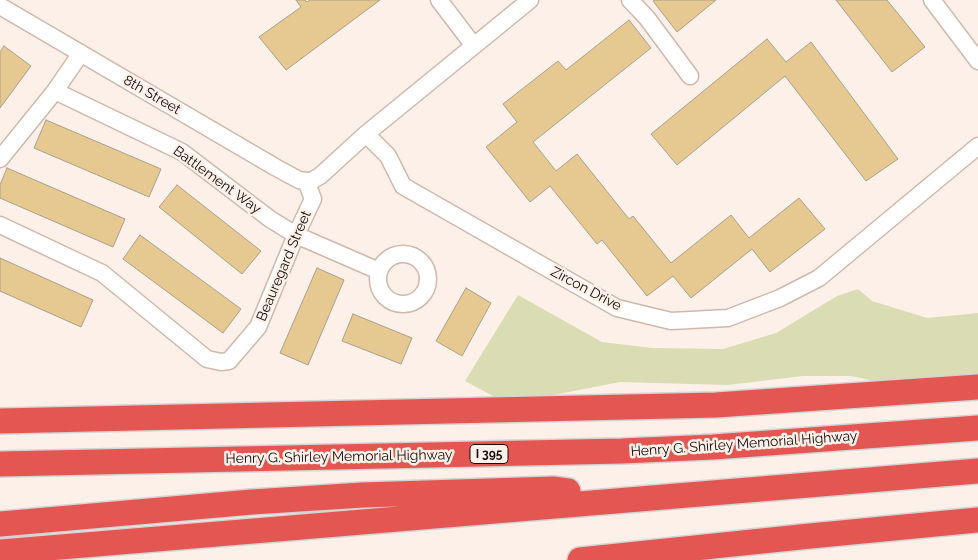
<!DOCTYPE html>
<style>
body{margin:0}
canvas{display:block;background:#fdf0e8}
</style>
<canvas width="978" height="560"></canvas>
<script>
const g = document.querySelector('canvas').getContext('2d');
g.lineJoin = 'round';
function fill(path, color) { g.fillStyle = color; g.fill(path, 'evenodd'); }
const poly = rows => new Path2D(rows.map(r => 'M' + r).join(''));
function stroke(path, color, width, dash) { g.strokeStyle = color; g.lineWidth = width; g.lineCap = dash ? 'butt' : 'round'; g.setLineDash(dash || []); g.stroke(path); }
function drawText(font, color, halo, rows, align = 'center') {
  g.font = font + ' Raleway,sans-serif'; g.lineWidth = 5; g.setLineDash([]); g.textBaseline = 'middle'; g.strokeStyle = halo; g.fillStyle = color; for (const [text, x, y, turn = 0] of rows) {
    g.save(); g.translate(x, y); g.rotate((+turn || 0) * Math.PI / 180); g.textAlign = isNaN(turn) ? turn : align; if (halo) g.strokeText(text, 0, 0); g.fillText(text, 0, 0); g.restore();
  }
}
fill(poly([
 [858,289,872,301,927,318,978,313,978,390,934,392,850,376,803,376,728,385,620,382,508,404,465,381,518,295,602,342,652,348,723,349,776,333,837,296]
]), '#daddb3');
const building = poly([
 [296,0,305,0,307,2,310,0,380,0,286,70,259,37,301,7,296,0],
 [655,0,716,0,677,32,653,1,655,0],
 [836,0,887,0,925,47,892,72,836,0],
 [629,20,651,48,533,142,556,171,577,154,629,219,633,216,671,263,731,215,749,238,799,198,825,229,770,272,752,249,691,298,673,276,647,296,602,240,597,244,550,186,530,202,486,147,517,122,503,104,558,61,566,70,629,20],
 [767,39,786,62,811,42,898,159,866,181,785,76,677,165,651,134,767,39],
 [4,46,31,66,0,108,0,52,4,46],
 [46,120,161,169,149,197,34,148,46,120],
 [7,168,125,219,113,247,0,198,0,185,7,168],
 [177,185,261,251,242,274,159,207,177,185],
 [140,235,241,309,223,333,123,259,140,235],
 [0,258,93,300,81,327,0,291,0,258],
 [317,268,344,280,308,365,280,353,317,268],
 [466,288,491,303,462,356,436,341,466,288],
 [353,314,412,338,401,364,342,341,353,314]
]);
fill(building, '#e6c891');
stroke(building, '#aa9f8c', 1);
const minor = poly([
 [439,0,474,46],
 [630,0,647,18,690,76],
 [932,0,978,61],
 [0,6,275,167,299,180,306,181,311,181,320,176,366,134,530,0],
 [55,91,182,152,270,219,296,235,379,271],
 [366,134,388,156,403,186,617,308,671,321,728,318,780,298,819,278,978,146],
 [0,159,55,91,81,53],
 [0,225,102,273,207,359,221,362,229,361,258,327,296,235,313,199,306,181],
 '378 279a25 25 0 1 1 50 0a25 25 0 1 1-50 0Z'
]);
const highway = poly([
 [0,421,716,405,978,387],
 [0,464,622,451,713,447,978,428],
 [0,524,252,502,363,495,553,489,568,491],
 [0,552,978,471],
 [580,560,810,536,978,520]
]);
stroke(minor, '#ceb9ac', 19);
stroke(highway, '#d5d3d3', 28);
stroke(minor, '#fff', 16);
stroke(highway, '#e45652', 25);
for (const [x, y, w] of [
 [489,454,38]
]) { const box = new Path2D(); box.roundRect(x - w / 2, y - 9.5, w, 19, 4); g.fillStyle = '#fdf0e8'; g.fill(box); stroke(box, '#140d09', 1); }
drawText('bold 12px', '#140d09', null, [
 ["I 395",489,454]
]);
drawText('14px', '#140d09', '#fdf0e8', [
 ["8th Street",152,95,30],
 ["Battlement Way",217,180,36],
 ["Beauregard Street",284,266,-67],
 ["Zircon Drive",586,289,28],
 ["Henry G. Shirley Memorial Highway",744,444,-4],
 ["Henry G. Shirley Memorial Highway",339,457,-1]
]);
</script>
